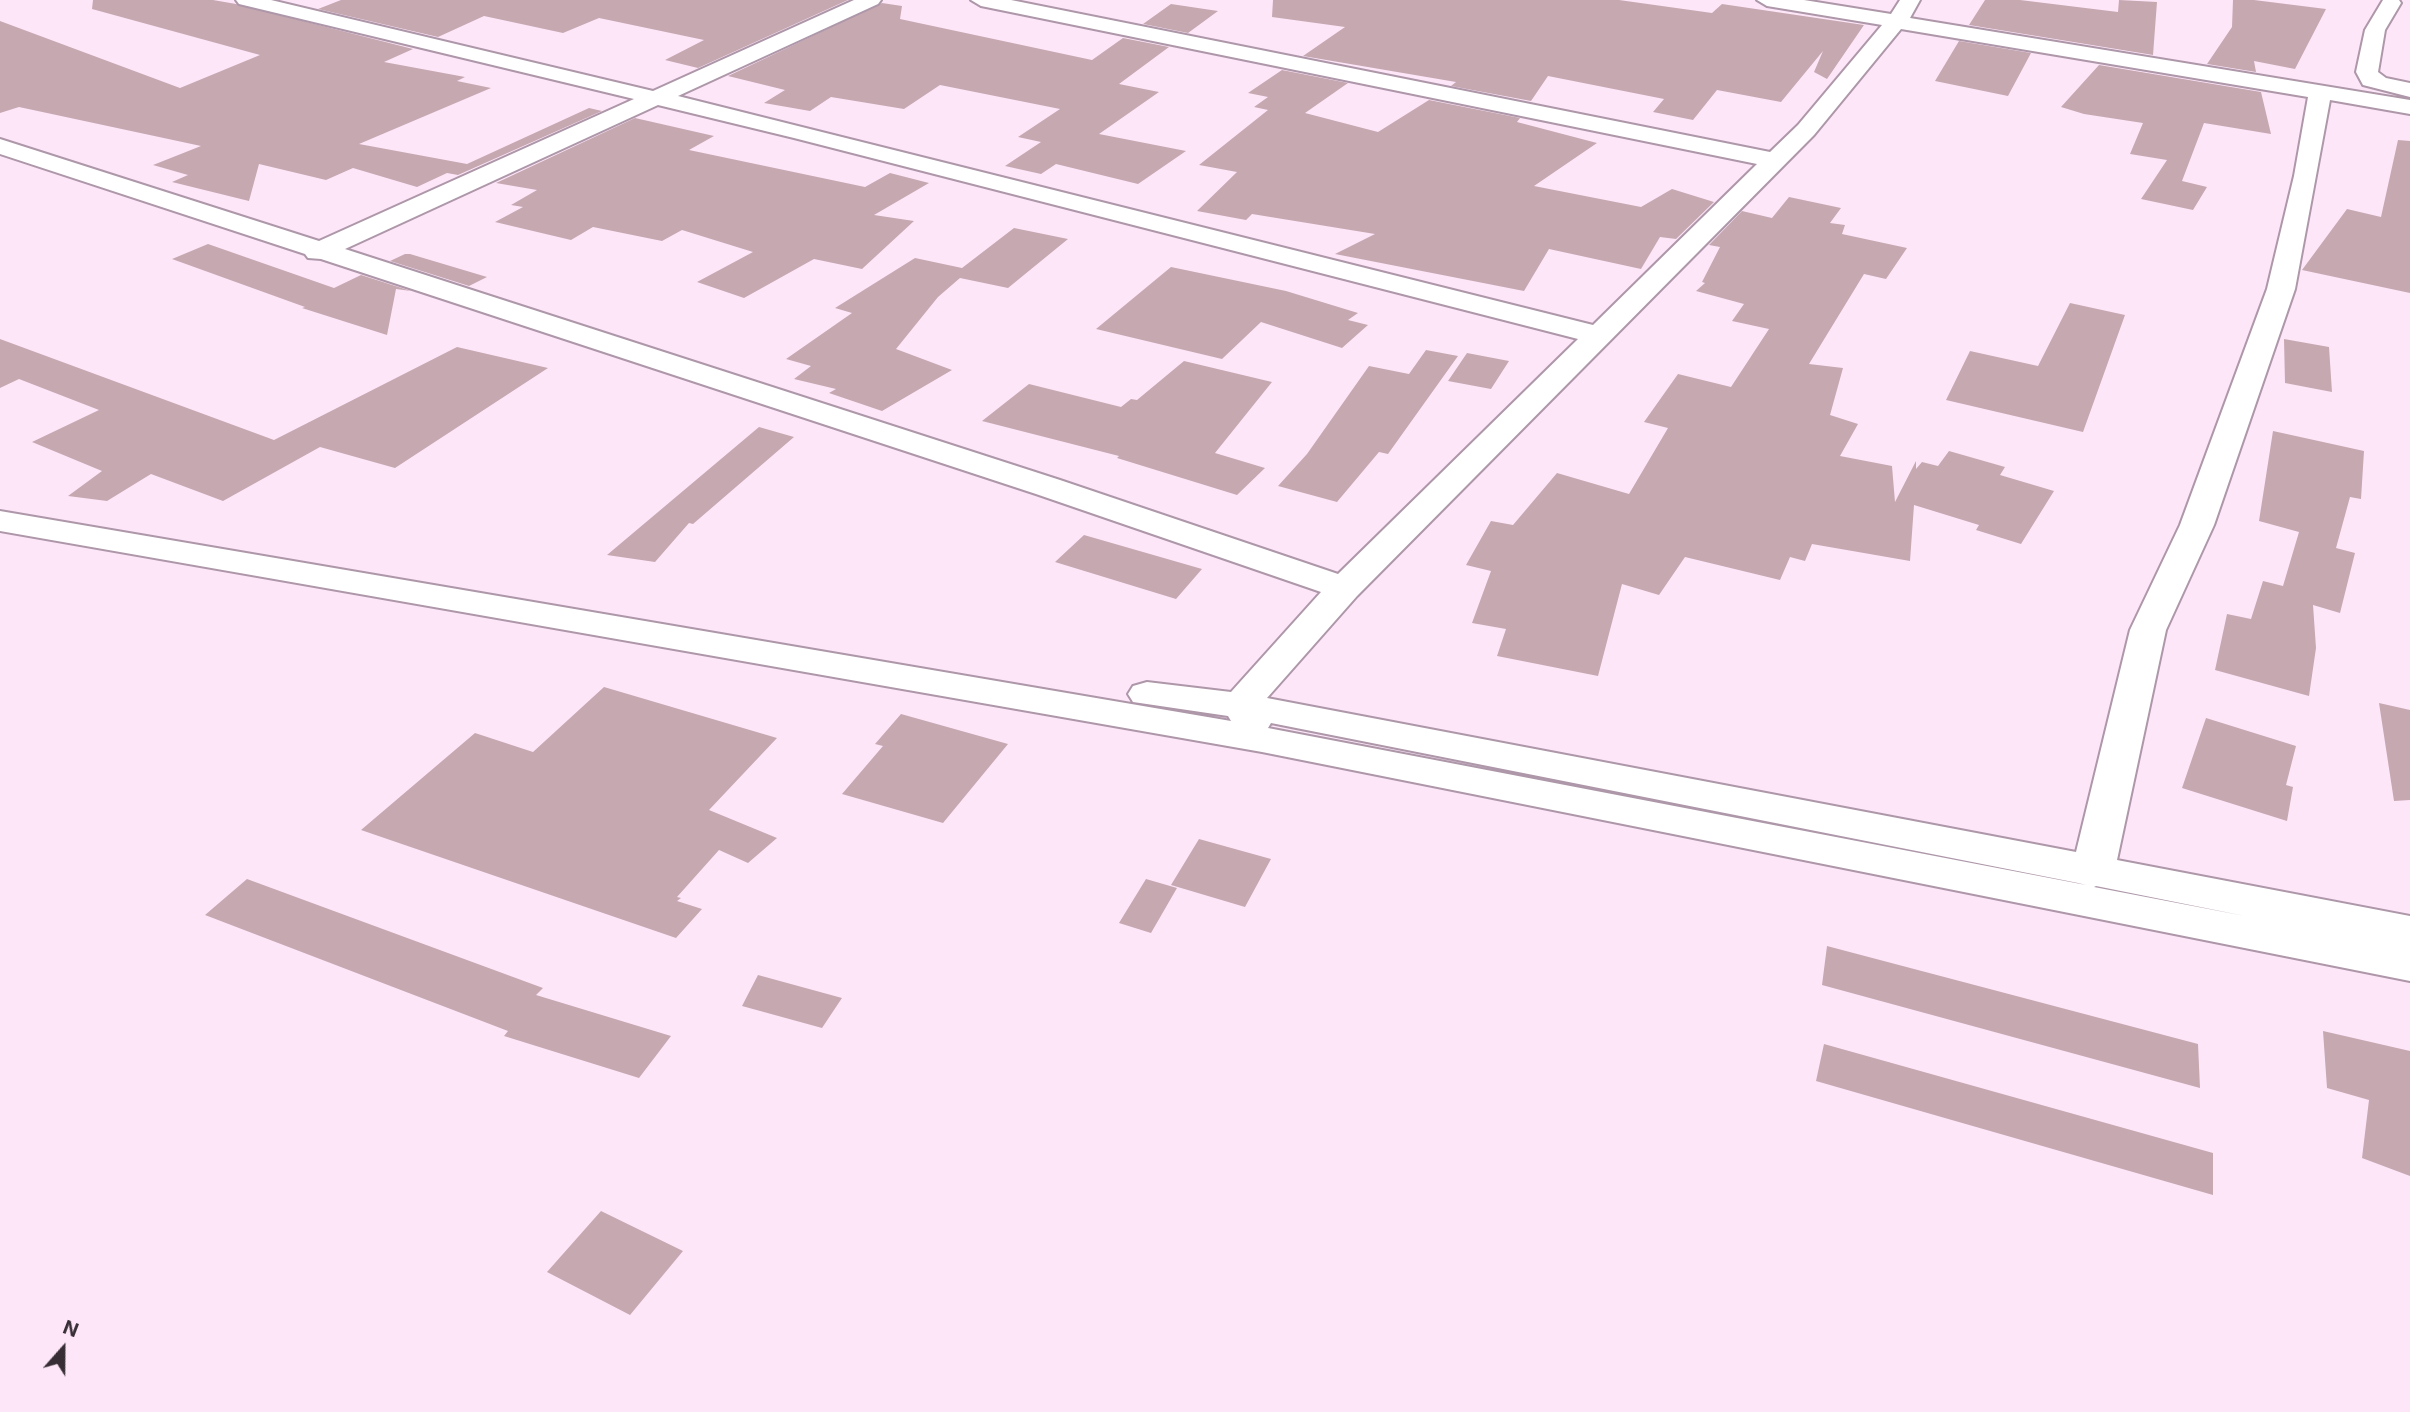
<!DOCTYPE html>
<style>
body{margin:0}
#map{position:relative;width:2410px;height:1412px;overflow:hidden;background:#fee6f9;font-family:Inter,sans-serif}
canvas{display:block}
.north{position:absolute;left:28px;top:1314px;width:70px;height:70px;-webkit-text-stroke:5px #fee6f9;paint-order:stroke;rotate:21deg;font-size:19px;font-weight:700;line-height:28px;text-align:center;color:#362d35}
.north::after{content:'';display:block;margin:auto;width:24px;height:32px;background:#362d35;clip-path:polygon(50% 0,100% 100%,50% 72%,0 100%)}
</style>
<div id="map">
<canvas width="2410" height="1412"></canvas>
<div class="north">N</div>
</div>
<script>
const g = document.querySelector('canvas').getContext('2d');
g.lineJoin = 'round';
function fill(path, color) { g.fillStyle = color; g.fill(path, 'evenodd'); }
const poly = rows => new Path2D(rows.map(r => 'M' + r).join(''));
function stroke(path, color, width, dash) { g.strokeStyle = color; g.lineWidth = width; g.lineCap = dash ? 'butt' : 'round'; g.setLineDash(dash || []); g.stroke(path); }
fill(poly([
 [93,0,213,0,236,4,413,49,384,62,465,77,457,81,491,88,359,144,467,164,589,108,602,111,458,175,447,173,417,187,353,168,326,180,259,164,249,201,172,182,188,175,153,165,201,146,19,107,0,113,0,21,180,88,260,55,92,9],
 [341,0,848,0,698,68,665,60,704,40,599,18,563,33,484,16,438,37,318,9],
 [1273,0,1619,0,1712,13,1722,4,1864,25,1827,79,1814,72,1823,51,1781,102,1717,90,1693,120,1653,112,1664,99,1548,76,1531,101,1451,86,1456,82,1303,56,1345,27,1272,17],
 [1985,0,2020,0,2118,12,2119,0,2157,2,2153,55,1969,25],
 [2233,0,2254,0,2326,9,2295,69,2254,61,2256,72,2207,64,2232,27],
 [882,3,902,6,900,19,1092,60,1123,38,1169,47,1119,84,1159,92,1099,134,1186,151,1138,184,1056,164,1041,174,1005,166,1041,142,1018,137,1060,109,940,85,904,109,831,97,810,111,764,103,785,90,728,76],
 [1171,4,1218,11,1188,33,1143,24],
 [1959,41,2031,53,2008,96,1935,81],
 [2099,65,2261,92,2271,134,2204,123,2182,181,2207,187,2193,210,2141,199,2167,160,2130,154,2143,123,2084,114,2061,107],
 [1282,70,1348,83,1305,113,1378,132,1429,100,1520,118,1517,122,1597,143,1534,186,1641,207,1672,189,1714,202,1676,239,1660,237,1641,269,1549,249,1524,291,1335,254,1375,234,1252,214,1246,220,1197,211,1237,172,1199,165,1268,110,1254,107,1268,97,1248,93],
 [635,118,714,136,689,150,865,187,890,173,929,183,874,215,914,221,862,269,814,259,744,298,697,282,753,252,682,230,662,241,593,227,571,240,495,222,523,207,511,205,537,190,496,183],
 [2398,140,2410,141,2410,293,2302,270,2347,209,2381,217],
 [1789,197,1841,208,1830,223,1845,225,1842,234,1907,248,1886,279,1864,274,1809,364,1843,368,1830,415,1858,424,1840,456,1892,466,1895,502,1916,461,1916,469,1922,462,1938,466,1949,451,2005,467,2000,475,2054,491,2021,544,1976,530,1979,525,1914,505,1910,561,1812,544,1805,561,1790,557,1780,580,1685,557,1659,595,1622,584,1598,676,1497,656,1506,629,1472,623,1491,571,1466,565,1491,521,1513,525,1557,473,1629,494,1668,428,1644,422,1678,374,1731,387,1769,329,1732,321,1744,304,1696,291,1705,283,1702,282,1720,247,1709,245,1742,211,1772,218],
 [1014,228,1068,239,1008,288,960,278,938,297,896,349,952,370,882,411,829,393,836,389,794,379,811,366,786,359,852,313,835,308,915,258,962,268],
 [208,244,334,288,361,275,411,291,396,289,387,335,302,308,305,307,172,259],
 [405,254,410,254,487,277,469,286,390,261],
 [1171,267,1286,291,1358,313,1348,320,1368,325,1342,348,1261,322,1222,359,1096,329],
 [2070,303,2125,315,2083,432,1946,400,1970,351,2038,366],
 [0,339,274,440,457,347,548,368,395,468,320,447,223,501,151,474,107,501,68,496,102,471,32,442,99,410,19,379,0,388],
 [2284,339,2329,347,2332,392,2285,383],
 [1426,350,1458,356,1388,454,1379,452,1337,502,1278,486,1307,454,1369,366,1409,374],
 [1467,353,1509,361,1491,389,1448,381],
 [1184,361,1272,382,1215,453,1265,468,1237,495,1117,458,1119,456,982,421,1029,384,1121,407,1131,399,1137,400],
 [759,427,794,437,693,524,689,523,655,562,607,555],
 [2273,431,2364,451,2361,499,2350,497,2336,548,2355,553,2340,613,2313,605,2316,648,2309,696,2215,670,2227,614,2251,619,2263,581,2283,586,2299,532,2259,521],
 [1084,535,1202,569,1176,599,1055,562],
 [604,687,777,738,709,810,777,838,748,863,719,850,677,897,681,898,677,901,702,909,676,938,361,830,475,733,533,752],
 [2379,703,2410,710,2410,800,2394,801],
 [901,714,1008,744,943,823,842,794,883,746,875,744],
 [2206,718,2296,746,2286,785,2293,787,2287,821,2182,788],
 [1199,839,1271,859,1245,907,1171,885],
 [247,879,543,988,536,995,671,1036,639,1078,504,1036,508,1031,205,915],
 [1146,879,1177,888,1151,933,1119,923],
 [1827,946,2198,1044,2200,1088,1822,985],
 [758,975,842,998,822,1028,742,1006],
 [2323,1031,2410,1051,2410,1176,2362,1158,2369,1100,2327,1088],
 [1824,1044,2213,1153,2213,1195,1816,1081],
 [601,1211,683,1251,630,1315,547,1272]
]), '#c6a8b0');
const minor = poly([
 [236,0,271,0,653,91,854,0,881,0,878,4,678,96,1593,325,1757,164,981,6,971,0,1011,0,1770,152,1798,125,1882,25,1767,6,1757,0,1804,0,1891,14,1900,0,1920,0,1910,18,2410,100,2410,114,2330,100,2295,289,2214,525,2166,630,2117,860,2410,916,2410,981,1262,752,0,531,0,511,1231,721,1228,716,1133,702,1128,694,1133,686,1147,682,1231,692,1321,592,1036,494,321,259,308,258,305,254,0,154,0,139,319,241,634,99,239,4,236,0],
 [1901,29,2308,97,2294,176,2267,289,2180,525,2130,630,2076,852,1267,698,1357,596,1814,135,1901,29],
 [658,105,794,138,1578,339,1338,574,1060,480,345,249,658,105],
 [1271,723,2078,883,2086,885,1268,728,1271,723],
 [2096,886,2245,916,2094,887,2096,886],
 [2383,0,2399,0,2401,3,2385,30,2378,72,2386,78,2410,83,2410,97,2363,85,2356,72,2365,30,2383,0]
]);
stroke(minor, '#ad97a9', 4);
fill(minor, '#fff');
</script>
